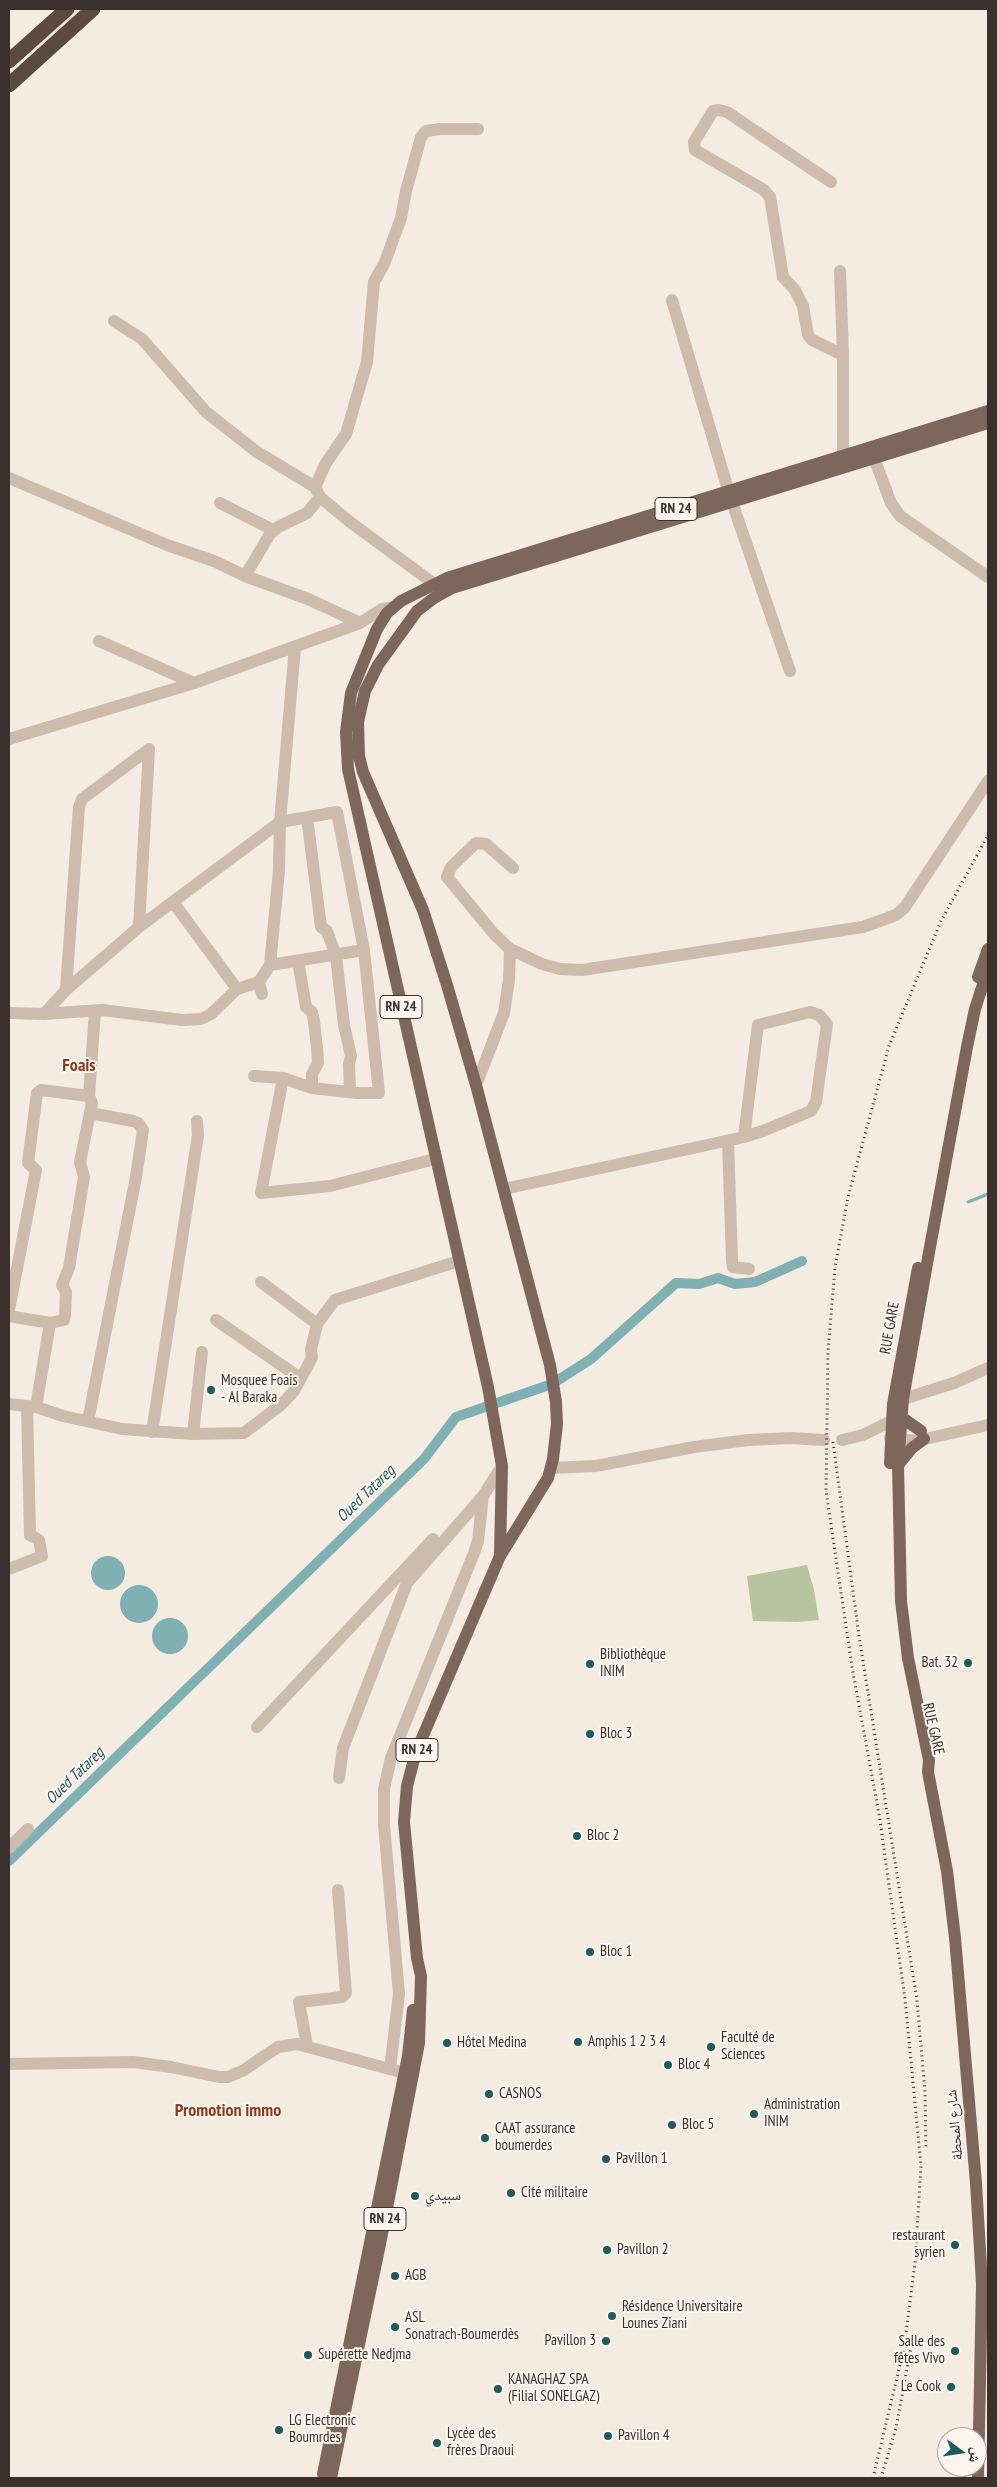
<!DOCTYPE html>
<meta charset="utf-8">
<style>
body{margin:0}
#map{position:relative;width:997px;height:2487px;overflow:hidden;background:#f4ebe1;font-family:"PT Sans Narrow","Noto Naskh Arabic",sans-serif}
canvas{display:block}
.frame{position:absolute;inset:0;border:10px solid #3b302b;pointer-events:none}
.north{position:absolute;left:937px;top:2427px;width:50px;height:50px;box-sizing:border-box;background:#fbf5ee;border:1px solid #aea6a0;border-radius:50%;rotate:104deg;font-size:14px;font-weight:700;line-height:20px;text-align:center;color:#3b302b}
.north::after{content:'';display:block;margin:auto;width:18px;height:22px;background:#1f5a5e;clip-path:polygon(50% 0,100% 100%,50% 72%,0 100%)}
</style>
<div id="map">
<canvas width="997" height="2487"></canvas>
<div class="frame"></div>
<div class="north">ش</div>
</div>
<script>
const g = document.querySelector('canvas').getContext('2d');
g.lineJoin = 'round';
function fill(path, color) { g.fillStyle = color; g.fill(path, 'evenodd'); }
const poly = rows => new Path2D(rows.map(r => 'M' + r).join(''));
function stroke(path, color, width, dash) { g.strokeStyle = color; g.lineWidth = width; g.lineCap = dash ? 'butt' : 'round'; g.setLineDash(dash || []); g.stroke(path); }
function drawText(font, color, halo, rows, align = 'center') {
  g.font = font + ' "PT Sans Narrow","Noto Naskh Arabic",sans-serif'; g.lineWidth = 4; g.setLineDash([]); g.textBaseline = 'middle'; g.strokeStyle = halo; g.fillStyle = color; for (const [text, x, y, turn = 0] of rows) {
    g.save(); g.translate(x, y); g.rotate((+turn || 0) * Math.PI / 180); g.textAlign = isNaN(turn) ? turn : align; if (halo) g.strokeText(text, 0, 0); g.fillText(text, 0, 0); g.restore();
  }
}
fill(poly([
 [807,1565,814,1590,819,1620,797,1622,753,1621,747,1576]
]), '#b8c4a0');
fill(poly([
 '91 1573a17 17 0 1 1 34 0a17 17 0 1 1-34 0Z',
 '120 1604a19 19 0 1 1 38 0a19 19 0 1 1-38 0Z',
 '152 1636a18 18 0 1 1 36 0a18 18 0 1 1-36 0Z'
]), '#7fb0b2');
stroke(poly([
 [968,1202,988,1194]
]), '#7fb0b2', 3);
stroke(poly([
 [9,1861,424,1459,456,1417,552,1384,591,1359,676,1283,699,1284,718,1278,735,1284,755,1282,802,1261]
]), '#7fb0b2', 10);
stroke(poly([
 [831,182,727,112,719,110,713,111,694,142,695,150,764,190,770,197,783,277,795,290,803,306,808,335,812,340,843,355],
 [840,271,843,355,843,455],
 [672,300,729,493],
 [114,321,142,339,206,412,257,452,315,487],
 [874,458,891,503,900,516,988,577],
 [9,478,167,545,214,561,245,576,308,599,360,623],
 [732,502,790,671],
 [220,503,273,530],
 [245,576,270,534,278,527,307,513,320,497],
 [433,583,350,522,320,497,315,487,326,463,346,434,367,362,374,282,385,262,401,218,406,191,421,137,426,131,440,129,478,129],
 [99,641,194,683],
 [9,739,194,683,360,623,382,609,392,608],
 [307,817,321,927,327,931,336,956,344,1025,351,1056,349,1064,350,1091],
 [513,868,486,844,476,843,451,867,447,877,494,934,510,949,542,964,560,969,582,970,863,927,896,915,905,907,988,781],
 [173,902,237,989],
 [139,927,149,749],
 [270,965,364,950],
 [66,990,79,807,82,799,149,749],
 [262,994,259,982,270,965,279,870,280,822,295,647],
 [9,1013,44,1014,102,1010,182,1020,201,1019,211,1014,237,989,259,982],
 [44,1014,66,990,139,927,280,822,337,812,364,950,379,1093,357,1093,312,1088],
 [254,1076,283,1078,312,1088,312,1074,318,1063,317,1048,314,1021,312,1012,306,1007,298,961],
 [283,1078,261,1193,330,1186,435,1159],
 [476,1085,504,1013,509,980,510,949],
 [728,1141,732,1261,733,1267,749,1269],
 [504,1189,744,1137,763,1131,811,1111,816,1102,827,1024,819,1015,810,1012,758,1025,744,1137],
 [261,1282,317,1324],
 [9,1310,36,1170,28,1163,37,1093,41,1090,89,1096],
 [9,1316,50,1323],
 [216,1320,300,1378],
 [903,1399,954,1383,988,1368],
 [9,1404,36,1407,63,1416,122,1429,193,1434,244,1433,282,1404,294,1391,312,1358,311,1350,317,1324,335,1300,459,1261],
 [36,1407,50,1323,64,1320,65,1315,66,1292,62,1285,69,1268,84,1177,80,1162,92,1103,89,1096,95,1011],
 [88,1421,136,1177,143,1130,138,1123,133,1121,90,1113],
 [152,1432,198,1135,197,1121],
 [193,1434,202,1352],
 [890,1438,916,1441,988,1425],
 [842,1440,863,1435,891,1421],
 [551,1468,596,1466,694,1447,748,1440,791,1438,824,1440],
 [9,1569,42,1556,39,1540,30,1535,27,1406],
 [257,1727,433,1539],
 [339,1778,343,1748,407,1583,483,1496],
 [9,1848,28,1829],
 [307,2046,299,2002,342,1997,346,1993,338,1890],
 [9,2064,133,2062,171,2067,219,2077,228,2077,244,2070,278,2047,297,2044,397,2071],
 [390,2069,399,1994,384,1825,384,1789,391,1758,474,1553,478,1541,483,1496,502,1466]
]), '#cdbbac', 12);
stroke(poly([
 [978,977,988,949],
 [901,1417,921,1431],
 [890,1463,893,1404,918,1268],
 [898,1465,912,1448,924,1439],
 [500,1553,502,1466,488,1387,348,769,346,732,351,693,377,629,387,613,401,601,447,578,988,411],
 [323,2474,408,2056,413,2010],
 [331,2478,379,2249,419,2043,421,1976,417,1958,404,1822,407,1786,416,1752,500,1556,548,1478,553,1459,557,1424,556,1402,550,1365,476,1085,447,985,423,910,363,772,359,756,358,722,365,691,378,665,417,611,434,598,452,588,988,423],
 [978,2478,982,2284,976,2183,955,1938,947,1871,928,1772,929,1760,908,1658,901,1601,898,1465,903,1399,930,1247,967,1047,975,1009,988,969]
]), '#7d675c', 12);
stroke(poly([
 [9,61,67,9],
 [9,85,93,9]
]), '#5c4a42', 15);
stroke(poly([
 [833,1442,859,1636,917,2000,925,2092,926,2150],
 [873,2478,904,2348,915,2263,921,2166,905,1999,879,1814,853,1673,826,1491,828,1352,835,1267,848,1197,889,1046,941,921,988,835],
 [881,2478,896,2428,911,2347]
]), '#3b302b', 3, [1, 4]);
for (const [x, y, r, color] of [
 [211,1390,5,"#1f5a5e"],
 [968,1663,5,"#1f5a5e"],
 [590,1664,5,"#1f5a5e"],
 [590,1734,5,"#1f5a5e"],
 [577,1836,5,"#1f5a5e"],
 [590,1952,5,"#1f5a5e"],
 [578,2042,5,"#1f5a5e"],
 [447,2043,5,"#1f5a5e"],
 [711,2047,5,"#1f5a5e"],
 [668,2065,5,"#1f5a5e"],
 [489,2094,5,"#1f5a5e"],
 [754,2114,5,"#1f5a5e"],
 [672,2125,5,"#1f5a5e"],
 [485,2138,5,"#1f5a5e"],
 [606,2159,5,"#1f5a5e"],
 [511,2193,5,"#1f5a5e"],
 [415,2196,5,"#1f5a5e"],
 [955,2245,5,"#1f5a5e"],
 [607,2250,5,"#1f5a5e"],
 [395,2276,5,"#1f5a5e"],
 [612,2316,5,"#1f5a5e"],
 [395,2327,5,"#1f5a5e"],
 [606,2341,5,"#1f5a5e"],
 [955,2351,5,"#1f5a5e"],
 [308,2355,5,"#1f5a5e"],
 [951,2387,5,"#1f5a5e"],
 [498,2389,5,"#1f5a5e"],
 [279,2430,5,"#1f5a5e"],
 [608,2436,5,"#1f5a5e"],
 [437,2443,5,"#1f5a5e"]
]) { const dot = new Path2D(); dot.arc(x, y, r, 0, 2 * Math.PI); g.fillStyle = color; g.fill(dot); stroke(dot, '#fbf5ee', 2); }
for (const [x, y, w] of [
 [676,509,42],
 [401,1007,42],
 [417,1750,42],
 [385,2219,42]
]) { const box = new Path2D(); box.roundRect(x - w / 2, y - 11.5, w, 23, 4); g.fillStyle = '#fbf5ee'; g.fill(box); stroke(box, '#3b302b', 1); }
drawText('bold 14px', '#3b302b', null, [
 ["RN 24",676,509],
 ["RN 24",401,1007],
 ["RN 24",417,1750],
 ["RN 24",385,2219]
]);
drawText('15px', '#3b302b', '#fbf5ee', [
 ["RUE GARE",890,1328,-80],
 ["RUE GARE",933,1729,77],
 ["شارع المحطة",955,2125,-95]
]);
drawText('15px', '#3b302b', '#fbf5ee', [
 ["Mosquee Foais",221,1381],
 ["- Al Baraka",221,1398],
 ["Bibliothèque",600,1655],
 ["INIM",600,1672],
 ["Bat. 32",958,1663,"right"],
 ["Bloc 3",600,1734],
 ["Bloc 2",587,1836],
 ["Bloc 1",600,1952],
 ["Faculté de",721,2038],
 ["Sciences",721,2055],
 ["Amphis 1 2 3 4",588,2042],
 ["Hôtel Medina",457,2043],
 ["Bloc 4",678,2065],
 ["CASNOS",499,2094],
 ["Administration",764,2105],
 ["INIM",764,2122],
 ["Bloc 5",682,2125],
 ["CAAT assurance",495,2129],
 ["boumerdes",495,2146],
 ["Pavillon 1",616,2159],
 ["Cité militaire",521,2193],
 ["سبيدي",425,2196],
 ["restaurant",945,2236,"right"],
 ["syrien",945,2253,"right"],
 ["Pavillon 2",617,2250],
 ["AGB",405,2276],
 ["Résidence Universitaire",622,2307],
 ["Lounes Ziani",622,2324],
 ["ASL",405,2318],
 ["Sonatrach-Boumerdès",405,2335],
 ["Pavillon 3",596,2341,"right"],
 ["Salle des",945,2342,"right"],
 ["fêtes Vivo",945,2359,"right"],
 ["Supérette Nedjma",318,2355],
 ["KANAGHAZ SPA",508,2380],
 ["(Filial SONELGAZ)",508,2397],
 ["Le Cook",941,2387,"right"],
 ["LG Electronic",289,2421],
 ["Boumrdes",289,2438],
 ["Lycée des",447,2434],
 ["frères Draoui",447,2451],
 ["Pavillon 4",618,2436]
], 'left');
drawText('italic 16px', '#1f5a5e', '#fbf5ee', [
 ["Oued Tatareg",366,1494,-44],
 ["Oued Tatareg",75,1776,-44]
]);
drawText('bold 18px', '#8c3b22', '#fbf5ee', [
 ["Foais",79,1066],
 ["Promotion immo",228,2111]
]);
</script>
